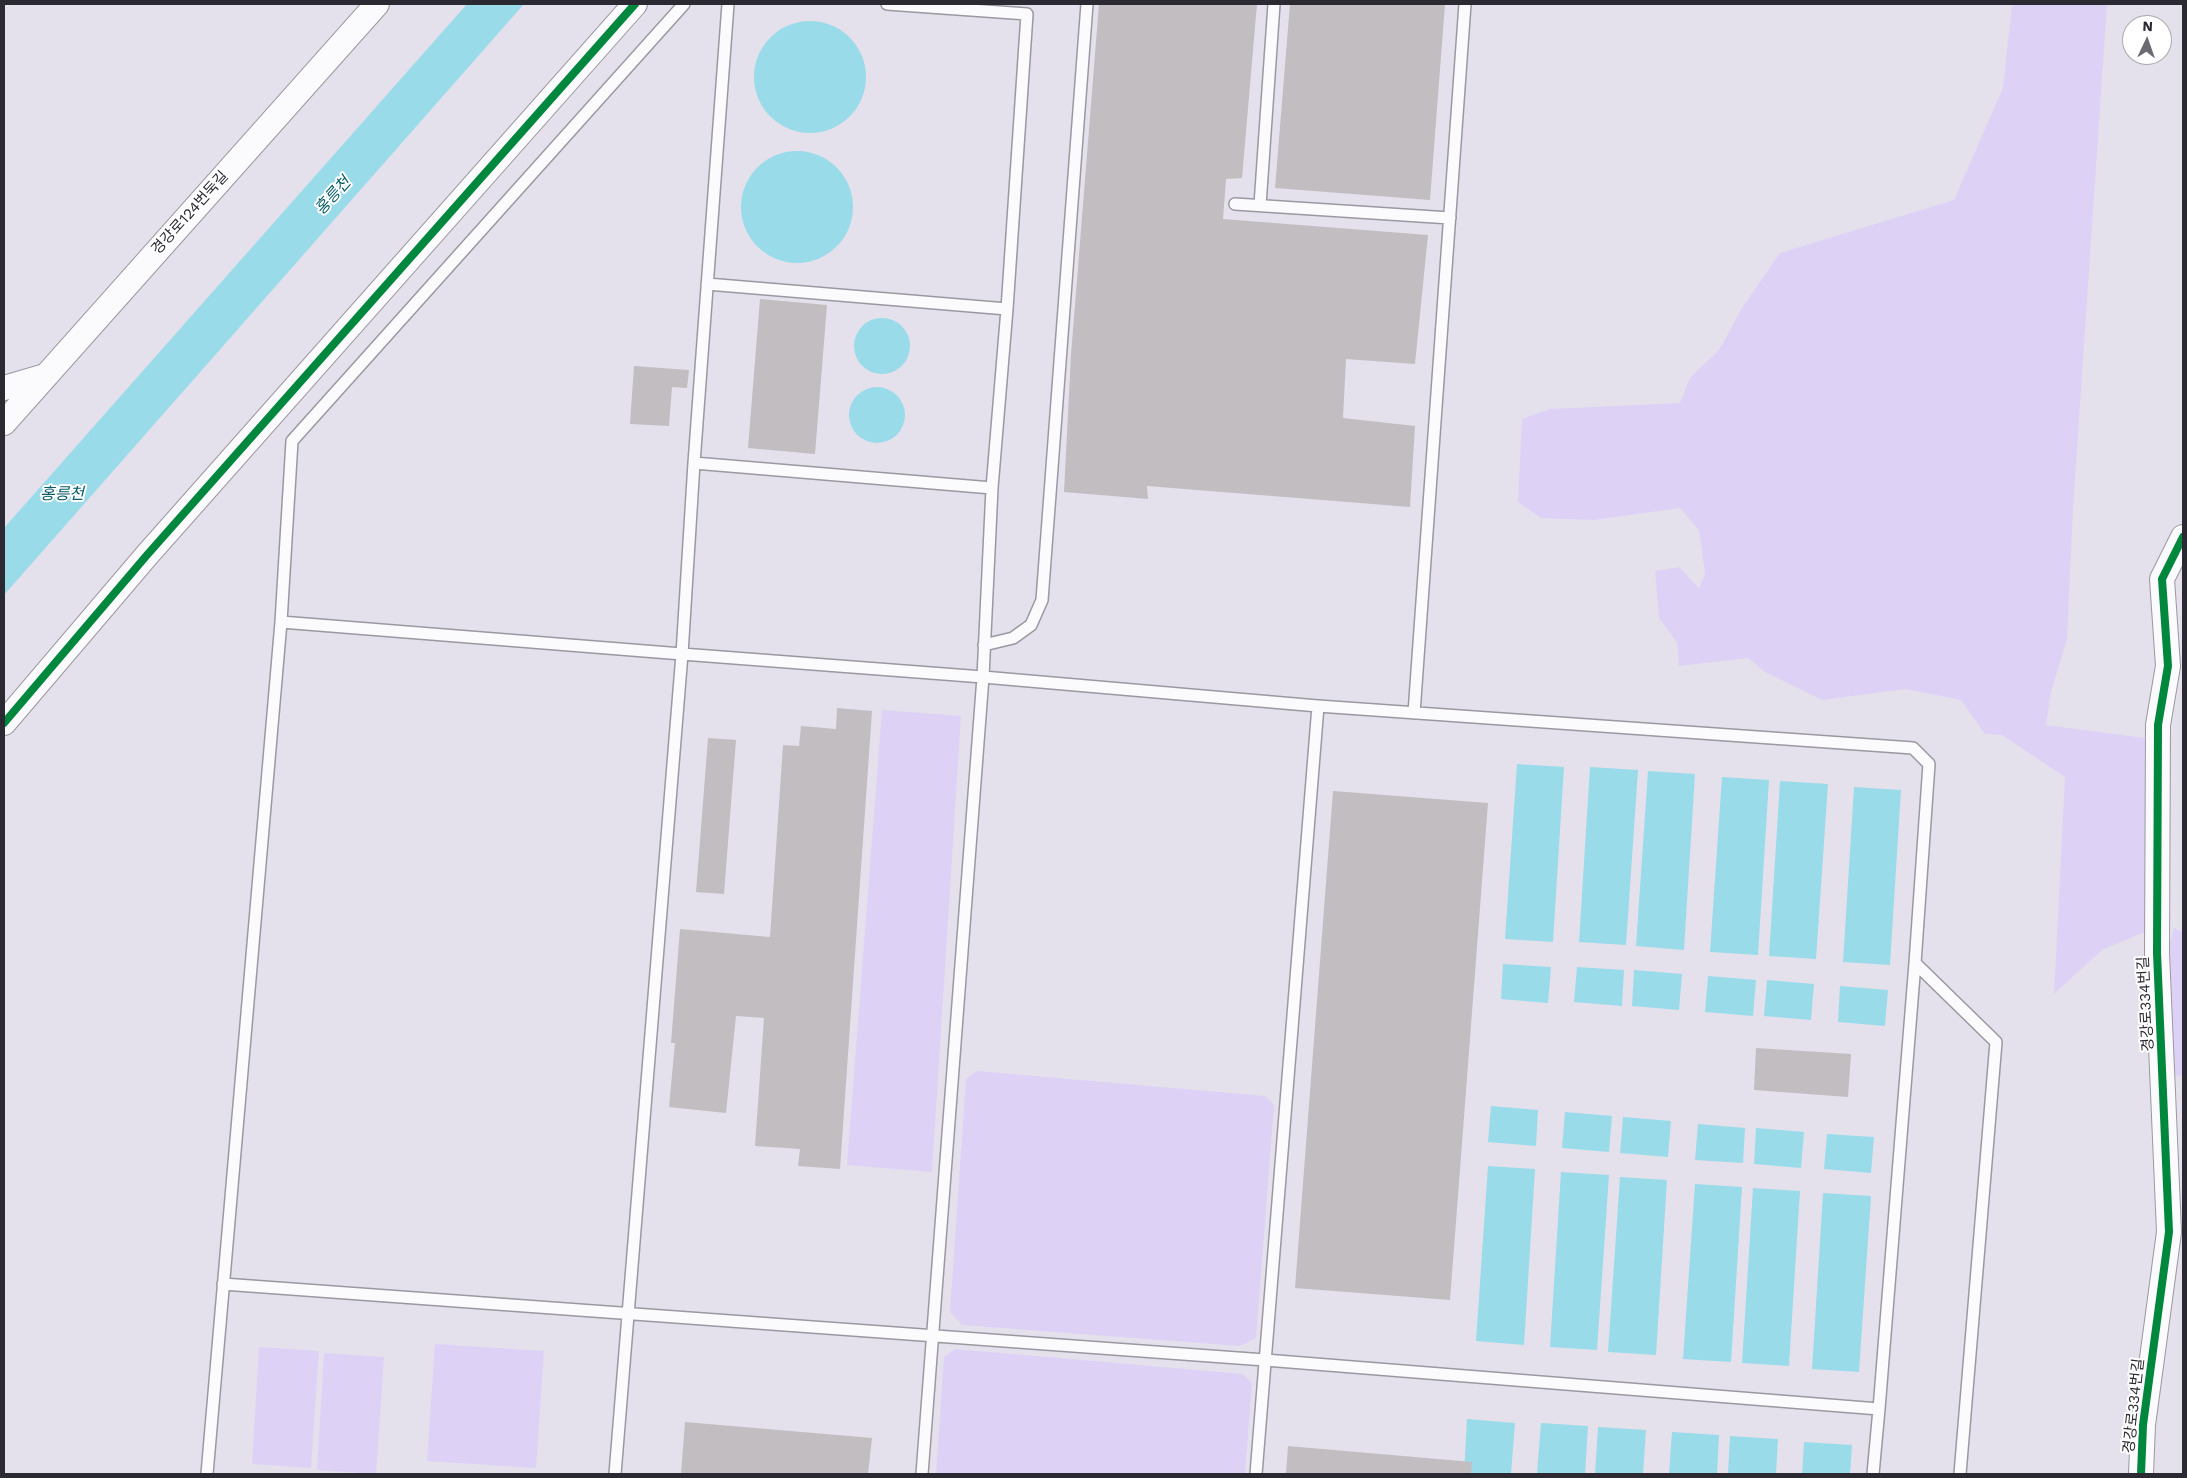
<!DOCTYPE html>
<meta charset="utf-8">
<style>
body{margin:0}
#map{position:relative;width:2187px;height:1478px;overflow:hidden;background:#e4e1ed;font-family:"Work Sans",sans-serif}
canvas{display:block}
.frame{position:absolute;inset:0;border:5px solid #2b2931;pointer-events:none}
.north{position:absolute;left:2122px;top:15px;width:50px;height:50px;box-sizing:border-box;background:#fff;border:1px solid #aaa9ad;border-radius:50%;rotate:3deg;font-size:14px;font-weight:700;line-height:20px;text-align:center;color:#2b2931}
.north::after{content:'';display:block;margin:auto;width:18px;height:22px;background:#6c6973;clip-path:polygon(50% 0,100% 100%,50% 72%,0 100%)}
</style>
<div id="map">
<canvas width="2187" height="1478"></canvas>
<div class="frame"></div>
<div class="north">N</div>
</div>
<script>
const g = document.querySelector('canvas').getContext('2d');
g.lineJoin = 'round';
function fill(path, color) { g.fillStyle = color; g.fill(path, 'evenodd'); }
const poly = rows => new Path2D(rows.map(r => 'M' + r).join(''));
function stroke(path, color, width, dash) { g.strokeStyle = color; g.lineWidth = width; g.lineCap = dash ? 'butt' : 'round'; g.setLineDash(dash || []); g.stroke(path); }
function drawText(font, color, halo, rows, align = 'center') {
  g.font = font + ' "Work Sans","Noto Sans KR",sans-serif'; g.lineWidth = 4; g.setLineDash([]); g.textBaseline = 'middle'; g.strokeStyle = halo; g.fillStyle = color; for (const [text, x, y, turn = 0] of rows) {
    g.save(); g.translate(x, y); g.rotate((+turn || 0) * Math.PI / 180); g.textAlign = isNaN(turn) ? turn : align; if (halo) g.strokeText(text, 0, 0); g.fillText(text, 0, 0); g.restore();
  }
}
fill(poly([
 [2012,4,2107,4,2073,508,2067,639,2051,692,2046,725,2145,738,2147,931,2102,950,2054,994,2065,777,2002,735,1985,734,1961,700,1905,689,1822,700,1765,672,1748,658,1679,666,1677,642,1659,618,1655,571,1679,567,1699,588,1705,574,1699,530,1680,508,1594,520,1541,518,1518,502,1522,419,1550,409,1680,403,1690,378,1719,350,1742,308,1780,253,1954,200,2003,88],
 [882,710,961,716,932,1172,847,1165],
 [2174,928,2183,932,2183,1076,2173,1075,2166,956],
 [977,1071,1265,1096,1274,1105,1256,1338,1240,1346,962,1325,950,1312,966,1079],
 [435,1344,544,1351,536,1468,427,1461],
 [259,1347,319,1351,311,1468,252,1464],
 [955,1349,1243,1374,1252,1383,1245,1474,936,1474,944,1357],
 [324,1353,384,1357,376,1474,317,1470]
]), '#ddd2f6');
fill(poly([
 [467,4,524,4,4,595,4,528],
 '754 77a56 56 0 1 1 112 0a56 56 0 1 1-112 0Z',
 '741 207a56 56 0 1 1 112 0a56 56 0 1 1-112 0Z',
 '854 346a28 28 0 1 1 56 0a28 28 0 1 1-56 0Z',
 '849 415a28 28 0 1 1 56 0a28 28 0 1 1-56 0Z',
 [1517,764,1564,767,1553,942,1505,939],
 [1590,767,1638,770,1626,945,1579,942],
 [1648,771,1695,774,1684,950,1636,946],
 [1722,777,1769,780,1758,955,1710,952],
 [1780,781,1828,784,1816,959,1769,956],
 [1854,787,1901,790,1890,965,1843,962],
 [1503,964,1551,967,1548,1003,1501,999],
 [1577,967,1624,970,1622,1006,1574,1002],
 [1634,970,1682,974,1679,1010,1632,1006],
 [1708,976,1756,980,1753,1016,1705,1012],
 [1767,980,1814,984,1811,1020,1764,1016],
 [1840,986,1888,990,1885,1026,1838,1022],
 [1491,1106,1538,1110,1536,1146,1488,1142],
 [1565,1112,1612,1116,1609,1152,1562,1148],
 [1623,1117,1671,1121,1668,1157,1620,1153],
 [1698,1124,1745,1128,1743,1163,1695,1160],
 [1756,1128,1804,1132,1801,1168,1754,1164],
 [1827,1134,1874,1137,1871,1173,1824,1169],
 [1488,1166,1535,1169,1524,1345,1476,1341],
 [1561,1172,1609,1175,1597,1350,1550,1347],
 [1620,1177,1667,1180,1656,1355,1608,1352],
 [1695,1184,1742,1187,1731,1362,1683,1359],
 [1753,1188,1800,1191,1789,1366,1742,1363],
 [1823,1193,1871,1196,1859,1372,1812,1369],
 [1467,1419,1515,1423,1511,1474,1464,1474],
 [1541,1423,1588,1426,1585,1474,1537,1474],
 [1598,1427,1646,1430,1643,1474,1595,1474],
 [1672,1432,1719,1435,1717,1474,1669,1474],
 [1730,1436,1778,1439,1776,1474,1728,1474],
 [1804,1442,1852,1445,1850,1474,1802,1474]
]), '#9adbe9');
fill(poly([
 [1099,4,1257,4,1242,178,1226,179,1223,219,1428,235,1415,364,1346,359,1343,418,1415,426,1410,507,1147,486,1148,499,1064,492,1071,355],
 [1290,4,1445,4,1430,200,1275,188],
 [760,299,827,305,815,454,748,448],
 [634,366,689,370,687,388,672,387,669,426,630,424],
 [837,708,872,711,840,1169,798,1166,800,1149,755,1146,764,1018,736,1016,726,1113,669,1107,675,1043,671,1043,680,929,770,937,783,745,799,746,801,726,836,729],
 [708,738,736,740,724,894,696,892],
 [1333,791,1488,803,1450,1300,1295,1288],
 [1756,1048,1851,1054,1848,1097,1754,1090],
 [685,1422,872,1438,868,1474,681,1474],
 [1288,1446,1472,1462,1471,1474,1286,1474]
]), '#c2bdc0');
const service = poly([
 [728,4,694,463,682,654,983,677,1318,706,1913,748,1929,764,1915,963,1996,1042,1960,1474],
 [887,4,1027,14,1007,309,992,488,983,677,922,1474],
 [1235,204,1450,218],
 [1260,205,1274,4],
 [707,284,1007,309],
 [694,463,992,488],
 [281,622,682,654,615,1474],
 [984,645,1013,638,1031,625,1042,600,1087,4],
 [1414,713,1465,4],
 [223,1284,1265,1360,1879,1409,1915,963],
 [207,1474,281,622,292,441,684,4],
 [1256,1474,1318,706],
 [1873,1474,1879,1409]
]);
const minor = poly([
 [4,388,45,376],
 [4,423,377,4],
 [4,723,147,555,635,4],
 [2141,1474,2143,1425,2169,1232,2157,953,2158,725,2168,666,2162,579,2183,537]
]);
stroke(service, '#9a98a1', 14);
stroke(minor, '#9a98a1', 26);
stroke(service, '#fbfafc', 11);
stroke(minor, '#fbfafc', 24);
stroke(poly([
 [4,723,147,555,635,4],
 [2141,1474,2143,1425,2169,1232,2157,953,2158,725,2168,666,2162,579,2183,537]
]), '#00873e', 8);
drawText('15px', '#2b2931', '#fff', [
 ["경강로124번둑길",190,213,-48],
 ["경강로334번길",2146,1004,-93],
 ["경강로334번길",2134,1406,-84]
]);
drawText('italic 16px', '#075c67', '#fff', [
 ["홍릉천",333,196,-48],
 ["홍릉천",62,494]
]);
</script>
